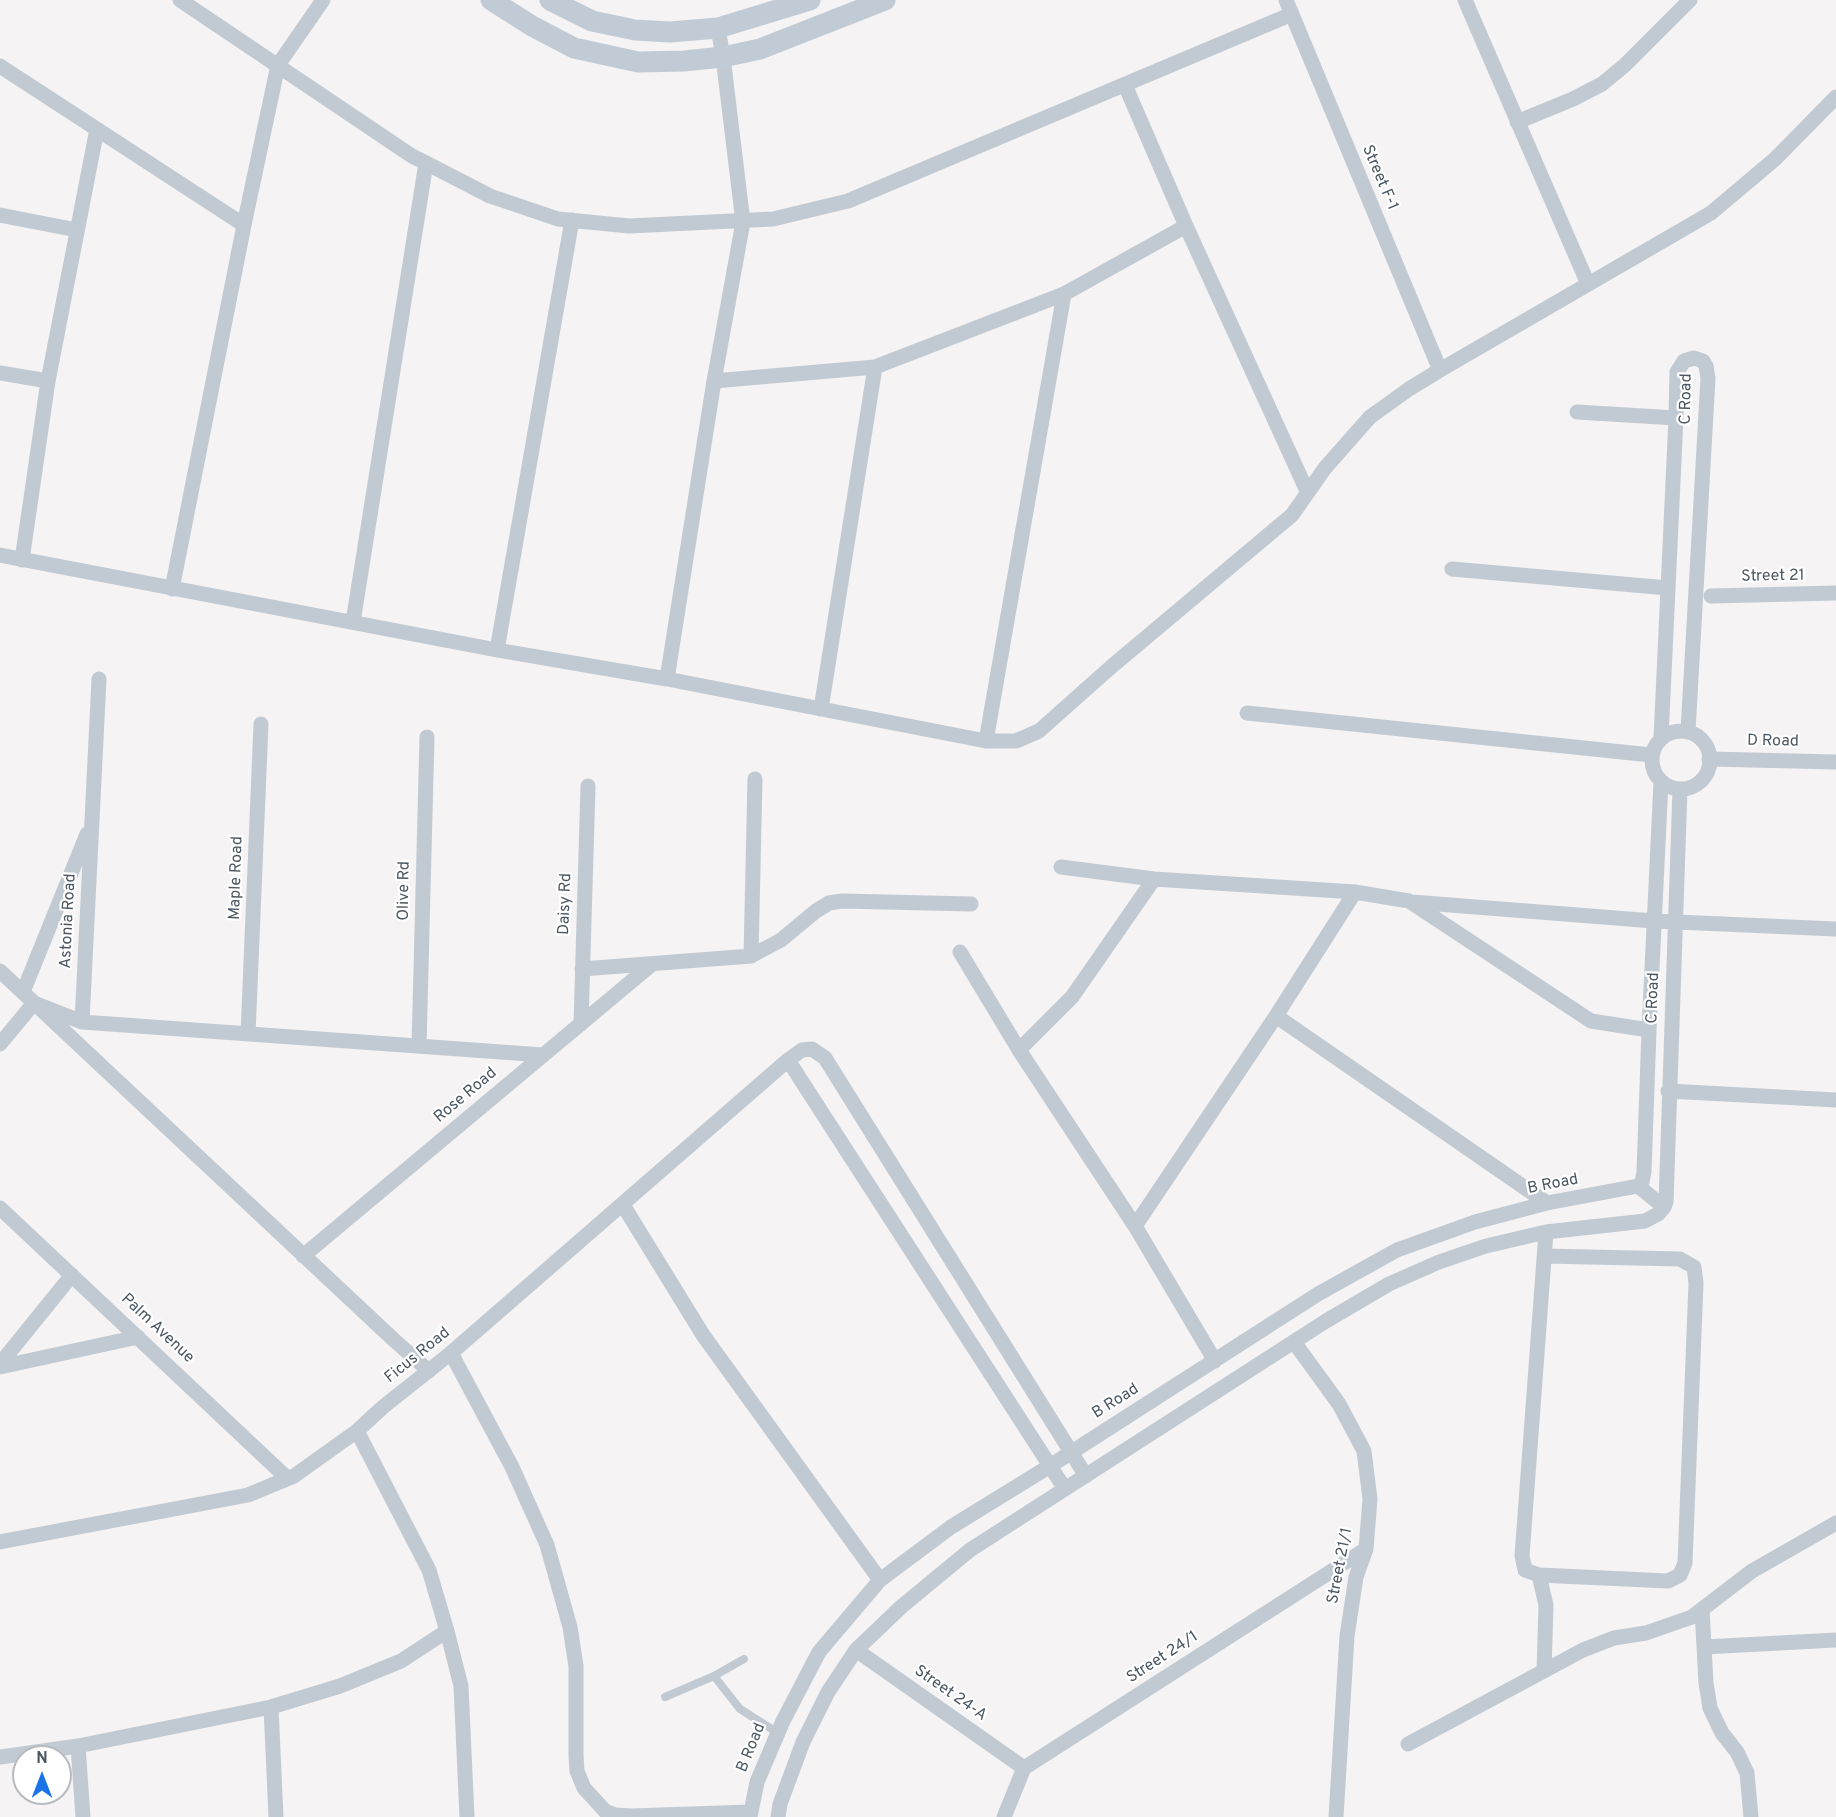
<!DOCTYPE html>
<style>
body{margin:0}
#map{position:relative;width:1836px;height:1817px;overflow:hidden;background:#f5f3f3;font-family:Overpass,sans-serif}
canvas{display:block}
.north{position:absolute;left:12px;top:1745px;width:60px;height:60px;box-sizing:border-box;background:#fff;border:2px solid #b7bbc0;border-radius:50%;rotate:0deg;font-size:16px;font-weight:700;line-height:24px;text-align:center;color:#4a5661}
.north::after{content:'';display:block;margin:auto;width:21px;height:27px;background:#1a73e8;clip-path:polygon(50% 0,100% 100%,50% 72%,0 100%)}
</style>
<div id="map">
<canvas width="1836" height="1817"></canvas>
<div class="north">N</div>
</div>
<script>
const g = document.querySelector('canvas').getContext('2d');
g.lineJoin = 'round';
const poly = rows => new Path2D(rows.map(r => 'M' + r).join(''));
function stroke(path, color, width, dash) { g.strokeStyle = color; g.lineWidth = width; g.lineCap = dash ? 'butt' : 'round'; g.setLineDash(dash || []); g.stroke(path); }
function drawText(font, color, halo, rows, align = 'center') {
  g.font = font + ' Overpass,sans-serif'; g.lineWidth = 4.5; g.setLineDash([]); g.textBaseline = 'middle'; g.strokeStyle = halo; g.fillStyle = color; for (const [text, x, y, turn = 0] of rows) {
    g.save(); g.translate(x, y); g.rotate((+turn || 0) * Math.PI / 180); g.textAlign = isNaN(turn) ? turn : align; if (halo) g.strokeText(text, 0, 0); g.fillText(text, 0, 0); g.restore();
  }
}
stroke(poly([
 [714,1676,740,1709,778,1733],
 [665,1697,714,1676,744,1659]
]), '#c1cad2', 8);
stroke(poly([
 [180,0,412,156,426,163,490,196,558,219,629,226,773,219,848,201,1292,14],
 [1286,0,1440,370],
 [1465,0,1588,284],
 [0,66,244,225],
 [1125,85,1186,226,1307,491],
 [1517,122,1573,99,1602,84,1625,65,1690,0],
 [0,215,77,230],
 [0,373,48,381],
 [714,381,875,367,1064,294,1186,226],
 [1577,412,1676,418],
 [0,555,497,650,667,679,986,741,1016,741,1039,731,1111,667,1292,515,1325,468,1370,417,1409,389,1440,370,1711,213,1775,159,1836,97],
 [22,560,48,381,97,129],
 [1452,569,1668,588],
 [172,589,244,225,278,65,323,0],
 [1711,596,1836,593],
 [353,622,426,163],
 [497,650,572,220],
 [667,679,714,381,743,222,723,57,718,28],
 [821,709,875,367],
 [1247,713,1651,755],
 '1652 760a29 29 0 1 1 58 0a29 29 0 1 1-58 0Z',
 [1661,738,1676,418,1677,372,1684,361,1694,358,1703,361,1706,366,1708,378,1688,731],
 [986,741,1064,294],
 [1709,759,1836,762],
 [1061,867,1154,879,1355,892,1409,901,1591,1021,1649,1030],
 [1412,902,1654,921,1836,929],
 [960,952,1019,1050,1135,1226,1215,1361],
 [751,956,781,940,816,911,829,903,842,901,971,904],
 [582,969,751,956,755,779],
 [0,971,394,1340,429,1371],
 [23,992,87,834],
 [1276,1016,1547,1203],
 [82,1022,99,679],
 [581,1024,588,786],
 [248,1034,261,724],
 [0,1044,34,1003,82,1022,543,1055],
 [419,1046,427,737],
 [1019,1050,1072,997,1154,879],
 [788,1060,1065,1489],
 [1668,1091,1836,1100],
 [1638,1186,1642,1182,1644,1172,1649,1030,1661,782],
 [1638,1186,1664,1207],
 [623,1205,703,1335,880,1580],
 [0,1208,287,1478],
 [1135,1226,1276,1016,1355,892],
 [303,1256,651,965],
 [1545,1256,1680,1259,1694,1267,1696,1283,1685,1563,1680,1575,1668,1581,1539,1575,1525,1570,1522,1556,1546,1232],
 [1294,1342,1339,1404,1364,1451,1370,1499,1366,1549,1356,1577,1347,1636,1336,1817],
 [451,1353,512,1467,547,1545,570,1627,576,1666,576,1756,577,1771,584,1788,605,1811,615,1815,631,1816,750,1812],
 [0,1364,72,1275],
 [0,1367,138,1337],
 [357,1431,429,1570,447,1631,461,1686,467,1817],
 [0,1542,248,1495,294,1476,357,1431,383,1407,451,1353,788,1060,802,1050,812,1049,825,1058,1086,1476],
 [1539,1575,1546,1605,1544,1671],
 [1702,1609,1706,1683,1710,1708,1722,1733,1737,1752,1747,1773,1751,1817],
 [1704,1647,1836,1640],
 [856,1650,1024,1768],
 [271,1707,276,1817],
 [1408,1744,1583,1650,1614,1638,1646,1633,1692,1617,1752,1571,1836,1523],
 [78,1746,83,1817],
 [0,1757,78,1746,271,1707,340,1686,401,1661,447,1631],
 [750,1817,757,1782,783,1721,819,1652,880,1580,951,1527,1050,1466,1318,1294,1397,1250,1475,1222,1547,1203,1638,1186],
 [778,1817,780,1804,803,1742,828,1692,856,1650,901,1607,970,1550,1326,1321,1389,1284,1439,1262,1486,1246,1546,1232,1645,1221,1658,1214,1664,1207,1666,1202,1680,789],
 [1004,1817,1024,1768,1366,1549]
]), '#c1cad2', 15);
stroke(poly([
 [491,0,532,26,574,48,638,62,684,61,723,57,760,49,885,0],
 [550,0,592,21,635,30,670,32,718,28,810,0]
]), '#c1cbd6', 21);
drawText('16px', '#4a5661', '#fff', [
 ["Street F-1",1379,178,67],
 ["C Road",1687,399,-89],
 ["Street 21",1773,577,-1],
 ["D Road",1773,742,1],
 ["Maple Road",237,878,-88],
 ["Olive Rd",405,891,-89],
 ["Daisy Rd",566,904,-88],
 ["Astonia Road",69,921,-87],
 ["C Road",1654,998,-88],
 ["Rose Road",466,1096,-40],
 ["B Road",1553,1185,-11],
 ["Palm Avenue",157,1329,43],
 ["Ficus Road",418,1356,-39],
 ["B Road",1116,1402,-32],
 ["Street 21/1",1341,1566,-79],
 ["Street 24/1",1163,1658,-33],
 ["Street 24-A",950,1694,35],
 ["B Road",752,1748,-68]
]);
</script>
